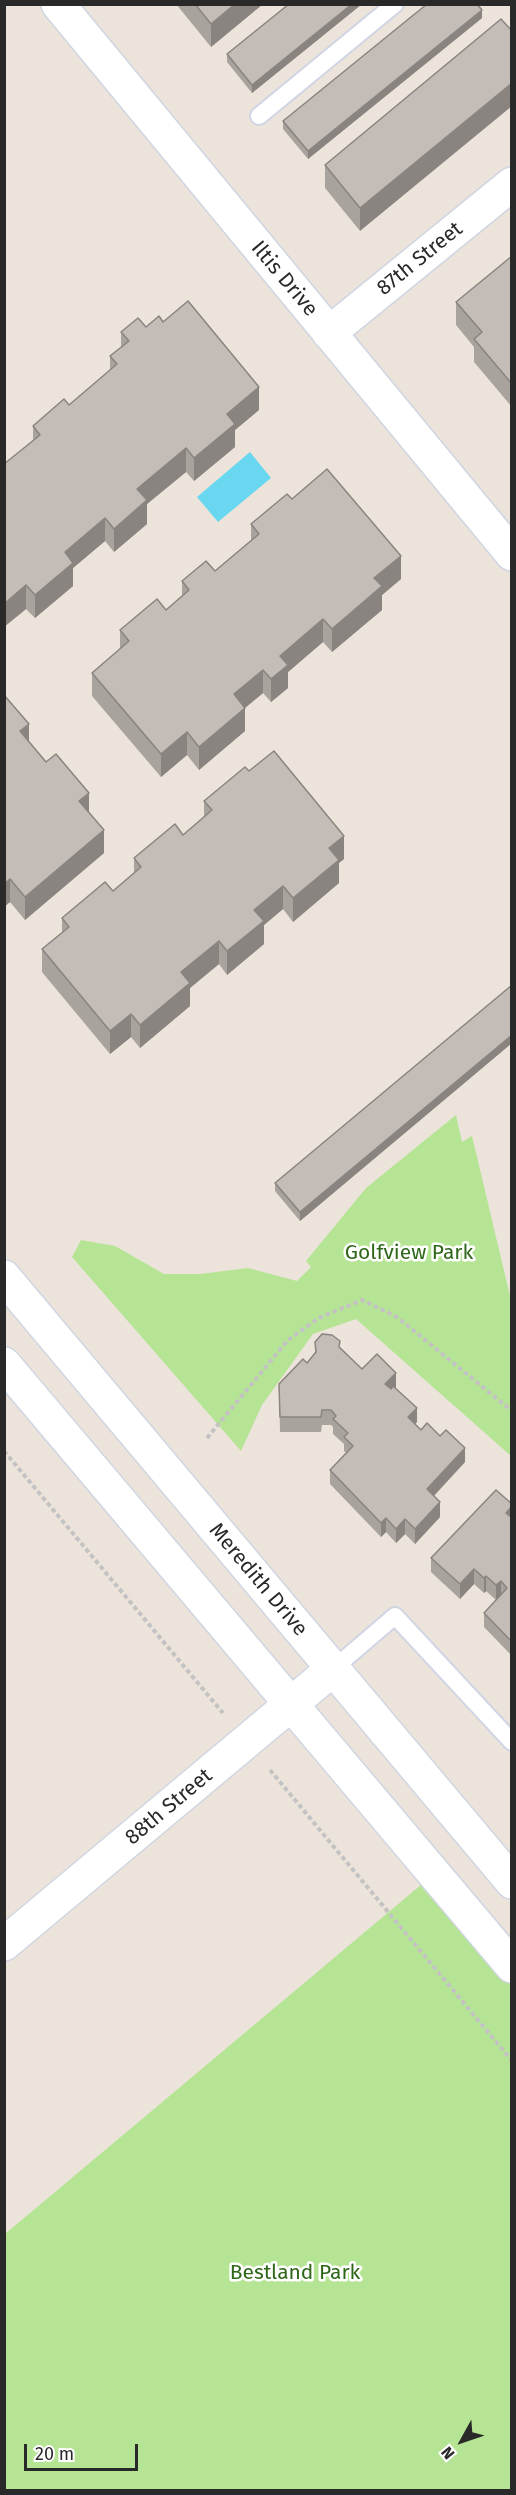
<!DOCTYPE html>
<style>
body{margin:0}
#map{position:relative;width:516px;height:2495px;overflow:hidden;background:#ece3da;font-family:"Fira Sans",sans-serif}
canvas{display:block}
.frame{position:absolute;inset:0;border:6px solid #292929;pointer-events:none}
.north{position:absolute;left:432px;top:2411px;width:60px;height:60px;-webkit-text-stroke:4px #fff;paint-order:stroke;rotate:230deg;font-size:16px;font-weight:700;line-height:24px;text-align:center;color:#292929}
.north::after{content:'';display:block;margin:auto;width:21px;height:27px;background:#292929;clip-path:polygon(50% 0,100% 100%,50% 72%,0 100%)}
.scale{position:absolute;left:24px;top:2444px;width:114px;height:27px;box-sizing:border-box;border:3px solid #292929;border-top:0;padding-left:8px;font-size:18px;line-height:21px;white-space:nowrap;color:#292929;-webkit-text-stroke:4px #fff;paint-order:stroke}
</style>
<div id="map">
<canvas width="516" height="2495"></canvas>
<div class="frame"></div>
<div class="north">N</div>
<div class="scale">20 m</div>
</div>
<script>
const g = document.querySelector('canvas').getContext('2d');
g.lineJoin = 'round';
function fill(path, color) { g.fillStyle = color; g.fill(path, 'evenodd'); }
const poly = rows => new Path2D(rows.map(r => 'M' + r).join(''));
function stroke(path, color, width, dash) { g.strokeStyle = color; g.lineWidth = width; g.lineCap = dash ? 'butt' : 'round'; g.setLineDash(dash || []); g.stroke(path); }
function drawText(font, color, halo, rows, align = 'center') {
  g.font = font + ' "Fira Sans",sans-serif'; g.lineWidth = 5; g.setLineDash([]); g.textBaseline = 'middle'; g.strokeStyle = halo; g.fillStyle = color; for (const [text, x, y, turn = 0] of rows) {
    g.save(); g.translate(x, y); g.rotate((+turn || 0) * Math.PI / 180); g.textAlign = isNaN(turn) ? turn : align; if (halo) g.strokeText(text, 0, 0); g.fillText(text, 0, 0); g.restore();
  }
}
fill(poly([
 [456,1115,462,1142,472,1136,511,1300,511,1456,356,1319,313,1334,262,1405,241,1451,72,1257,81,1240,115,1246,164,1274,200,1274,248,1268,297,1281,311,1267,306,1261,366,1188],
 [434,1874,511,1966,511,2490,5,2490,5,2234]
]), '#b6e495');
fill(poly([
 [250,452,271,478,218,522,197,497]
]), '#6ad7f1');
const service = poly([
 [259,116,395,4],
 [333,1669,395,1616,512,1742]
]);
const minor = poly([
 [58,4,512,554],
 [329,333,512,184],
 [4,1944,333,1669]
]);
const secondary = poly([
 [4,1277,512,1882],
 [4,1364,512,1966]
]);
stroke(service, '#d0d5e3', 20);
stroke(minor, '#d0d5e3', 36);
stroke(secondary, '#d0d5e3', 36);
stroke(poly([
 [207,1438,288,1340,319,1318,362,1300,397,1317,512,1411],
 [4,1451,223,1713],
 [270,1770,512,2061]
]), '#c3c3c3', 4, [4.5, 3]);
stroke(service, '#fff', 16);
stroke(minor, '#fff', 33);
stroke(secondary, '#fff', 33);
fill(poly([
 [176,4,263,4,211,47],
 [289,4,362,4,252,93,227,62,227,54],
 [482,18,308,159,283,129,283,121],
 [501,19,360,231,325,188,325,165],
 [512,256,512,407,474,362,474,347,456,325,456,302],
 [163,322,259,410,235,430,235,447,194,481,186,472,147,504,147,524,114,552,105,541,73,568,73,586,35,618,26,609,4,627,33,441,33,426,69,405,110,370,110,356,121,347,121,332,146,327],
 [292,499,401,579,382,595,382,610,332,652,323,642,288,672,288,688,271,702,263,693,245,708,245,731,199,770,187,755,161,777,92,696,92,673,120,649,120,630,166,610,182,596,182,581,215,571,251,540,251,524],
 [29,742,89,812,104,853,25,920,10,902,4,907],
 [249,771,344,859,339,863,339,883,293,922,283,909,264,925,264,944,227,975,219,964,190,988,190,1006,140,1048,131,1037,110,1054,42,972,42,949,62,932,62,918,113,891,134,873,134,858,183,835,204,817,204,801],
 [512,985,512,1043,300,1221,275,1191,275,1183],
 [315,1342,340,1347,362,1369,396,1387,396,1388,417,1422,415,1424,421,1430,465,1462,434,1496,440,1517,415,1544,405,1534,396,1543,386,1532,381,1537,330,1484,330,1470,346,1453,344,1451,344,1444,333,1434,333,1427,331,1425,322,1425,321,1432,280,1432,279,1384,307,1363,315,1354],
 [512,1504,512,1656,484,1627,484,1613,496,1600,486,1591,484,1593,474,1584,460,1599,431,1572,431,1558]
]), '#a9a39d');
fill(poly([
 [235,4,263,4,211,47,211,24],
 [352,4,362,4,252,93,252,85],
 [482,10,482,18,308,159,308,151],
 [512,83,512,106,360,231,360,208],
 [259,387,259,410,235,430,235,447,194,481,194,458,227,414],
 [186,448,186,472,147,504,147,524,114,552,114,529,137,489],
 [105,518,105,541,73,568,73,586,35,618,35,595,65,552],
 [401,556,401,579,382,595,382,610,332,652,332,629,374,578],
 [26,585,26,609,4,627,4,604],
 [323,619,323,642,288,672,288,688,271,702,271,679,280,656],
 [263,670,263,693,234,717,234,694],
 [245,708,245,731,199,770,199,747],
 [29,724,29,747,20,731],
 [187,732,187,755,161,777,161,754],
 [89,793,89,816,79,801],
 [104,830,104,853,25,920,25,897],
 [344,836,344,859,339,863,339,883,293,922,293,898,329,848],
 [10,879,10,902,4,907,4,884],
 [283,886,283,909,264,925,264,944,227,975,227,951,254,910],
 [219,941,219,964,190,988,190,1006,140,1048,140,1025,181,972],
 [131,1014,131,1037,110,1054,110,1031],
 [512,1035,512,1043,300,1221,300,1212],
 [396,1373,396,1387,385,1399,385,1384],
 [417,1408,417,1422,408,1432,408,1417],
 [465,1448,465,1462,427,1503,427,1489],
 [440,1502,440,1517,415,1544,415,1529],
 [512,1506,512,1521,506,1513],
 [386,1518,386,1532,381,1537,381,1523],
 [405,1519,405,1534,396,1543,396,1529],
 [474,1569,474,1584,460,1599,460,1584],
 [486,1576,486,1591,484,1593,484,1578],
 [501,1581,501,1596,496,1600,496,1585]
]), '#898480');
const building = poly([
 [195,4,235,4,211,24,195,4],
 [289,4,352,4,252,85,227,54,289,4],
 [427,4,477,4,482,10,308,151,283,121,427,4],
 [501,19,512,31,512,83,360,208,325,165,501,19],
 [512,256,512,384,474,339,482,332,456,302,512,256],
 [188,301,259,387,227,414,235,424,194,458,186,448,137,489,147,500,114,529,105,518,65,552,73,563,35,595,26,585,4,604,4,464,40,435,33,426,64,399,69,405,117,364,110,356,129,341,121,332,138,318,146,327,159,316,163,322,188,301],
 [327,469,401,556,374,578,382,586,332,629,323,619,280,656,288,665,271,679,263,670,234,694,245,708,199,747,187,732,161,754,92,673,129,641,120,630,157,599,166,610,189,590,182,581,206,561,215,571,259,534,251,524,287,494,292,499,327,469],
 [4,695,29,724,20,731,46,762,56,754,89,793,79,801,104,830,25,897,10,879,4,884,4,695],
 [274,751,344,836,329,848,339,860,293,898,283,886,254,910,264,921,227,951,219,941,181,972,190,983,140,1025,131,1014,110,1031,42,949,69,927,62,918,105,882,113,891,141,867,134,858,175,824,183,835,212,810,204,801,245,767,249,771,274,751],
 [512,985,512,1035,300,1212,275,1183,512,985],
 [322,1334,332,1335,340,1341,339,1347,362,1369,377,1354,396,1373,385,1384,391,1389,393,1386,417,1408,408,1417,421,1430,427,1423,440,1436,446,1430,465,1448,427,1489,440,1502,415,1529,405,1519,396,1529,386,1518,381,1523,330,1470,353,1446,344,1437,348,1433,333,1419,336,1416,331,1410,322,1410,321,1417,280,1417,279,1384,303,1359,307,1363,316,1352,315,1342,322,1334],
 [496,1490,512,1504,512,1506,506,1513,512,1518,512,1642,484,1613,507,1588,501,1581,496,1585,486,1576,484,1578,474,1569,460,1584,431,1558,496,1490]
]);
fill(building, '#c4bdb7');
stroke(building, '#898480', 1.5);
drawText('21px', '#292929', '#fff', [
 ["87th Street",420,259,-39],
 ["Iltis Drive",284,279,50],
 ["Meredith Drive",258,1580,50],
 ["88th Street",169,1807,-40]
]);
drawText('21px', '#2e6818', '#fff', [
 ["Golfview Park",409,1253],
 ["Bestland Park",295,2273]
]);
</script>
